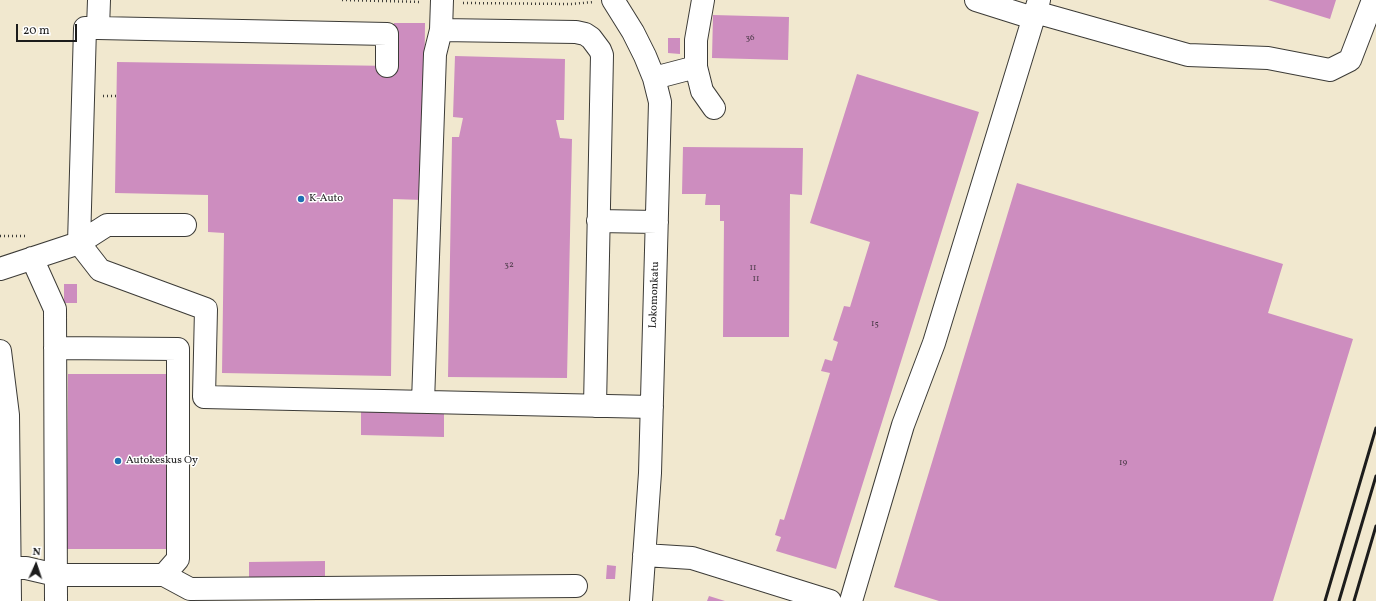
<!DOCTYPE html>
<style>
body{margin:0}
#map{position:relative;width:1376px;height:601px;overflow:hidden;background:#f1e8cf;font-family:Vollkorn,serif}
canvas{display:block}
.north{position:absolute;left:16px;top:545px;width:40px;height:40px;-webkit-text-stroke:3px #fff;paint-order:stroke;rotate:3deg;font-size:11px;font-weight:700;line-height:16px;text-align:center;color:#1c1c1c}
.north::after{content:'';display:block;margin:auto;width:14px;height:18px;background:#1c1c1c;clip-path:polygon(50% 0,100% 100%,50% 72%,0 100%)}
.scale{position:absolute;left:16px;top:24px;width:61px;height:18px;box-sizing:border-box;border:2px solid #1c1c1c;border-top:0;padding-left:5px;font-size:12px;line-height:14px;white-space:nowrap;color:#1c1c1c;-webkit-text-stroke:3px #fff;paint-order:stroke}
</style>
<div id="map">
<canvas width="1376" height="601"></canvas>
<div class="north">N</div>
<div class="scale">20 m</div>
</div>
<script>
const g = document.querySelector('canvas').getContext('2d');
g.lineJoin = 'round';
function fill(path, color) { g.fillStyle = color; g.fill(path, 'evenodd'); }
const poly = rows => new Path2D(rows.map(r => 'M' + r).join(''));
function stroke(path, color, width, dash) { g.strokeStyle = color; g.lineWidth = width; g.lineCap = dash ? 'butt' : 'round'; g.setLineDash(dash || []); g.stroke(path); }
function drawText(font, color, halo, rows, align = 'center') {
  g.font = font + ' Vollkorn,serif'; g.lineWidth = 3; g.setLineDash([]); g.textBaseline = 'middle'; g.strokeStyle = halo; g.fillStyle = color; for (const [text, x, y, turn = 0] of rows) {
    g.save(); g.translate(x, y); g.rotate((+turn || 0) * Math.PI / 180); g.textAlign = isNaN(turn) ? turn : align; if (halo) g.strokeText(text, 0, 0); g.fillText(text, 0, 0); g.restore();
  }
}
fill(poly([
 [1268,0,1336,0,1330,19],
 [713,15,789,17,788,60,712,58],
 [394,23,425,23,423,200,393,199,391,376,222,373,224,233,208,232,208,195,115,193,117,62,394,66],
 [668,38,680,38,680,54,668,53],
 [455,56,565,59,564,120,556,120,560,138,572,139,567,378,448,377,452,137,459,137,463,118,453,117],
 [857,74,979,112,836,569,776,551,781,537,775,535,780,519,784,520,830,373,821,371,825,359,832,361,838,342,833,340,844,306,850,307,870,242,810,223],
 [683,147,803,148,802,195,790,194,789,337,723,337,724,221,720,221,720,205,705,205,706,194,682,194],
 [1017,183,1283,264,1268,313,1353,339,1273,601,939,601,894,587],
 [64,284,77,284,77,303,64,303],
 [68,374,168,374,167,549,67,549],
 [361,409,444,411,444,437,361,435],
 [325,561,325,579,249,580,249,562],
 [607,565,616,566,615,579,606,579],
 [709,596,725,601,707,601]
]), '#cd8dbf');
const minor = poly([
 [99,0,98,28,85,28,79,243,100,270,206,309,204,397,652,407],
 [442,0,441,30,576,32,585,34,591,38,600,50,602,55,595,406],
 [613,0,633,32,645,56,654,78,660,102,650,473,641,601],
 [703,0,696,40,696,67,702,91,714,108],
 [976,0,1033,18],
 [1035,12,1188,55,1268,58,1330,70,1350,60,1373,0],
 [98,28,387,34,387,66],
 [654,78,696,67],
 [598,221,657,222],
 [32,258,55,309,56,601],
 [0,269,79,243,107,225,185,225],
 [55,348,178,349,178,559,164,575],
 [423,402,435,54,441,30],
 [644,555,692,558,830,601],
 [10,568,26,568,56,575,164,575,190,589,576,586],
 [851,601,903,425,934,343,1039,0]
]);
const major = poly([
 [0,351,8,415,10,601]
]);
stroke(minor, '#3c3b37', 24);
stroke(major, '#3c3b37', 24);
stroke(poly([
 [342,0,422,2],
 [463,3,571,4,594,2],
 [103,96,117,96],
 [0,236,27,236]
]), '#3c3b37', 2.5, [1, 3]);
stroke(minor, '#fff', 22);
stroke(major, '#fff', 22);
stroke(poly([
 [1325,601,1376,428],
 [1339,601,1376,476],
 [1354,601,1376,526]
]), '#1c1c1c', 3);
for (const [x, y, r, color] of [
 [301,199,4,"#1f6fb2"],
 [118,461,4,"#1f6fb2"]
]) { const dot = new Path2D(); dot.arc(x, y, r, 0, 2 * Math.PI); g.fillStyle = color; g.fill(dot); stroke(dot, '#fff', 1.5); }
drawText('9px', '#483845', null, [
 ["36",750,38],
 ["32",509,265],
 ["11",753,268],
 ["11",756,279],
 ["15",875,324],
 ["19",1123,463]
]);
drawText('11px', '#1c1c1c', '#fff', [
 ["K-Auto",309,199],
 ["Autokeskus Oy",126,461]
], 'left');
drawText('11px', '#1c1c1c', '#fff', [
 ["Lokomonkatu",655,295,-88]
]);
</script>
